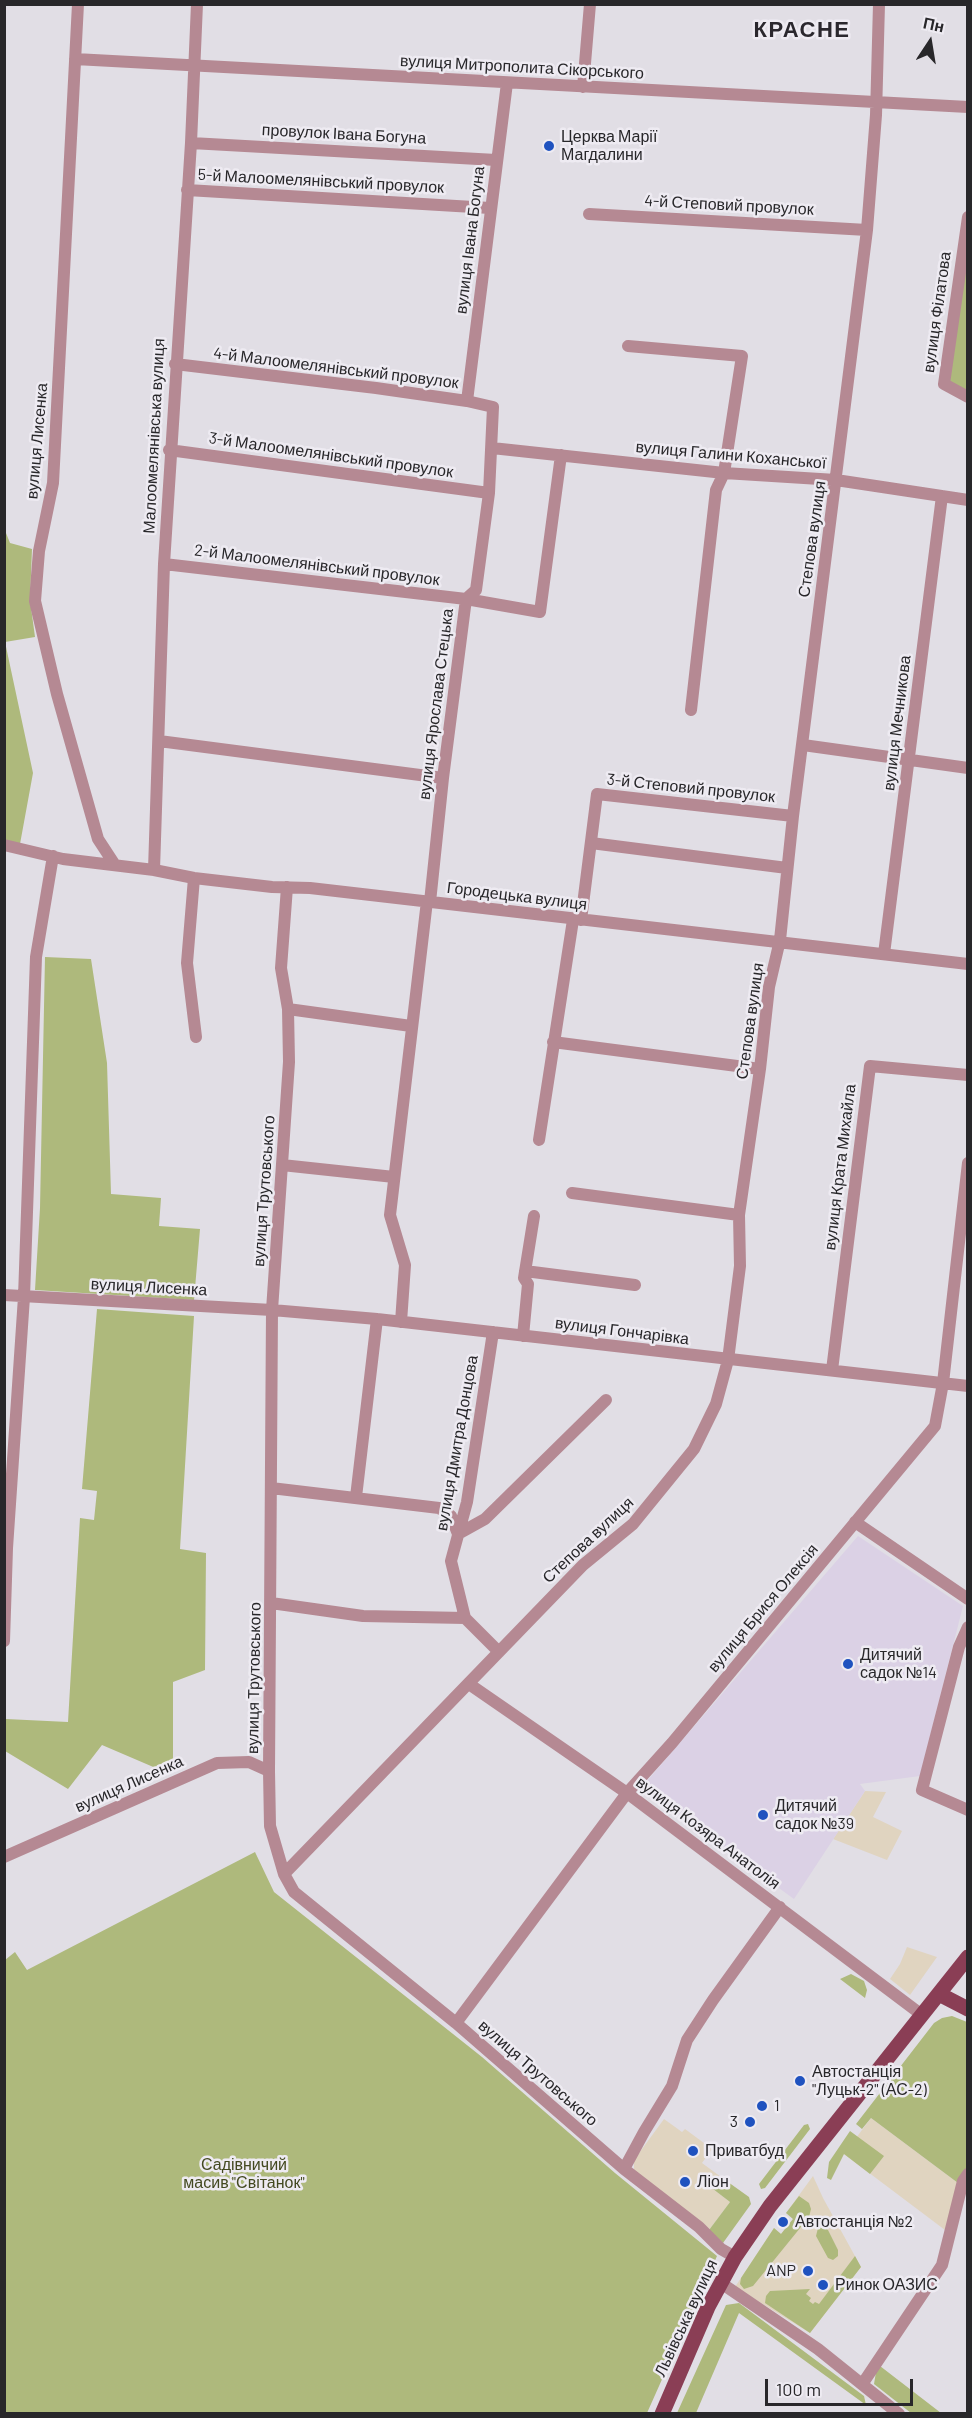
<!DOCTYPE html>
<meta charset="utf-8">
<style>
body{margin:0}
#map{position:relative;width:972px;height:2418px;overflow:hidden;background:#e1dee5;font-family:Barlow,sans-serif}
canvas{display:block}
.frame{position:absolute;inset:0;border:6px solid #28272a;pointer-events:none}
.north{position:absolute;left:900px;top:12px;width:60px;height:60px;-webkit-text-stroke:4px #eeebf2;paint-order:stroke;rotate:12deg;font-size:16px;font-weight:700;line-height:24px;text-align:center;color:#28272a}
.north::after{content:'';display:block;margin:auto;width:21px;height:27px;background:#28272a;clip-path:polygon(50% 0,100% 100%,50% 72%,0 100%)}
.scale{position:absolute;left:765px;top:2379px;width:148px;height:27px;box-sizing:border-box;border:3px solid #28272a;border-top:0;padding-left:8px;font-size:18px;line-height:21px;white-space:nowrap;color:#28272a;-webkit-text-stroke:4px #eeebf2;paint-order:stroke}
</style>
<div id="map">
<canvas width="972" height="2418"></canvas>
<div class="frame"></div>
<div class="north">Пн</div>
<div class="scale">100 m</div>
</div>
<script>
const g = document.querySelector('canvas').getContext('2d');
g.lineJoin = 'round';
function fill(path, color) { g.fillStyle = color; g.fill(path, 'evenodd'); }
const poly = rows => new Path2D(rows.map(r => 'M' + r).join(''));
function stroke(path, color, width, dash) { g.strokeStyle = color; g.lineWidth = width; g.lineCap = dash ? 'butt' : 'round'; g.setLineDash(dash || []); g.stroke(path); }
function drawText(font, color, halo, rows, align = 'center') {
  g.font = font + ' Barlow,sans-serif'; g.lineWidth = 5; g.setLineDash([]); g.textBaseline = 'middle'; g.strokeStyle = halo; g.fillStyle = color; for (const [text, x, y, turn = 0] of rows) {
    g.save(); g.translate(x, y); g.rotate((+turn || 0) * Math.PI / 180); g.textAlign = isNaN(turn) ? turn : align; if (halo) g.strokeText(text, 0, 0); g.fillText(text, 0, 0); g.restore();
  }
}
fill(poly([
 [865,1791,886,1792,873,1817,902,1831,887,1860,833,1839],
 [907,1947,937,1957,910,1995,890,1979,900,1964],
 [871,2118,958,2183,945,2230,844,2154],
 [664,2119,682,2132,685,2129,712,2149,702,2163,721,2177,713,2189,730,2202,709,2230,634,2171,634,2160],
 [813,2176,823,2198,861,2267,810,2333,735,2287,774,2228,781,2234,793,2219,786,2213]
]), '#e0d4c0');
fill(poly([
 [858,1536,963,1606,920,1776,860,1784,865,1791,794,1899,641,1788]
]), '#dbd1e5');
fill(poly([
 [967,244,967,392,947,381],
 [4,528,10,543,32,549,30,600,35,637,5,642,33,773,20,844,5,840],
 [45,957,91,959,107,1063,111,1194,161,1198,159,1226,200,1229,194,1300,35,1290,40,1208],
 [97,1309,194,1316,180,1549,206,1553,205,1670,173,1682,173,1760,158,1769,102,1745,68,1789,5,1751,6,1719,68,1722,80,1518,94,1520,97,1491,82,1489],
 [255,1852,274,1892,482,2057,615,2173,717,2256,647,2413,5,2413,5,1960,15,1952,27,1970],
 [851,1974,864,1981,867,1990,865,1998,840,1979],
 [952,2016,967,2022,967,2169,958,2183,871,2118,862,2129,856,2124,934,2023,942,2018],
 [808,2124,810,2129,765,2188,761,2189,759,2184,804,2125],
 [850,2131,884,2156,870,2174,844,2154,831,2180,827,2178,829,2162],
 [721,2177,749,2197,751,2204,723,2243,709,2230,730,2202,713,2189],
 [799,2196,809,2203,811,2209,809,2217,753,2286,744,2289,740,2284,741,2278,774,2228,781,2234,793,2219,786,2213],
 [823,2227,828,2230,838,2250,838,2256,833,2260,828,2258,816,2236,818,2228],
 [855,2256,861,2267,810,2333,765,2303,766,2296,770,2291,810,2289,806,2294,811,2298,809,2301,813,2304,815,2302,819,2304],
 [739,2303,864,2396,866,2405,739,2313,696,2413,677,2413,726,2305],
 [880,2366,941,2413,911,2413,874,2384,876,2372]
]), '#aeb97c');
stroke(poly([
 [78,4,53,483,39,551,35,601,57,694,98,839,115,865],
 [75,59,968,107],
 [583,87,590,4],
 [191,143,496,160],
 [187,190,490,208],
 [589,214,867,230],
 [968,217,944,384,968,397],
 [628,346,742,356,724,473,716,490,691,710],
 [175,364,376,388,467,401,493,407,489,493,476,590,466,599,443,778,430,902],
 [467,401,507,83],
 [492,448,724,473,836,480,968,500],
 [169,450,489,493],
 [164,564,466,599,540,612,561,455],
 [159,741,443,778],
 [803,745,968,768],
 [591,843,787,868],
 [4,845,63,859,154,870,194,878,272,887,310,888,968,964],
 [154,870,164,564,191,143,197,4],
 [194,878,187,963,196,1037],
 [287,887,281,968,288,1009,289,1062,272,1310,269,1771,270,1826,284,1874,294,1892,456,2023,624,2169,699,2227,721,2249,735,2257],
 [581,920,597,794,793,816],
 [884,954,942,496],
 [288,1009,411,1026],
 [553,1042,760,1069],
 [539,1140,573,920],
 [282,1165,394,1177],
 [572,1193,739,1215],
 [525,1271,635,1285],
 [4,1295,272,1310,377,1319,968,1386],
 [401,1322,405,1265,390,1215,427,901],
 [493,1332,467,1502,451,1561,465,1618,499,1652],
 [523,1336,528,1284,524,1278,534,1216],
 [832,1370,870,1066,968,1075],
 [271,1488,439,1508,451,1516,458,1534],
 [356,1497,377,1319],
 [855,1522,968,1599],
 [458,1534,485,1519,606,1400],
 [271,1603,363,1616,465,1618],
 [968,1627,959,1647,922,1790,968,1810],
 [4,1641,7,1548,24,1297,36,957,53,856],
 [469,1684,627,1793,922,2015],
 [4,1857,217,1763,249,1762,269,1771],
 [284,1874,583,1565,633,1524,694,1449,716,1404,728,1360,740,1266,739,1215,760,1069,769,987,780,940,793,816,867,230,876,115,879,4],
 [456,2023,627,1793,672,1743,935,1426,943,1383,968,1163],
 [624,2169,644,2132,672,2086,687,2040,713,2000,780,1907],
 [721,2283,818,2349,899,2414],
 [863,2383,942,2265,963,2181,968,2174]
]), '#b58993', 12);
stroke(poly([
 [939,1994,968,2009],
 [662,2414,708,2307,735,2257,770,2206,968,1957]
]), '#8a3e55', 15);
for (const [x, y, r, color] of [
 [549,146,6,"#1f52bf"],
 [848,1664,6,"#1f52bf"],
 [763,1815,6,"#1f52bf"],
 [800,2081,6,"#1f52bf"],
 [762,2106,6,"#1f52bf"],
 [750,2122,6,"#1f52bf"],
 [693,2151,6,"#1f52bf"],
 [685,2182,6,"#1f52bf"],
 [783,2222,6,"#1f52bf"],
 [808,2271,6,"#1f52bf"],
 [823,2285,6,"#1f52bf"]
]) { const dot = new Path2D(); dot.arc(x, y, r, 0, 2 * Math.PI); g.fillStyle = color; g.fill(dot); stroke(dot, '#eeebf2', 2); }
drawText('16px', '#28272a', '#eeebf2', [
 ["вулиця Митрополита Сікорського",522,67,3],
 ["провулок Івана Богуна",344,134,3],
 ["5-й Малоомелянівський провулок",321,181,3],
 ["4-й Степовий провулок",729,205,3],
 ["вулиця Івана Богуна",470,240,-83],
 ["вулиця Філатова",937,312,-82],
 ["4-й Малоомелянівський провулок",336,368,7],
 ["Малоомелянівська вулиця",154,436,-87],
 ["вулиця Лисенка",37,441,-85],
 ["3-й Малоомелянівський провулок",331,455,8],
 ["вулиця Галини Коханської",731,455,5],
 ["Степова вулиця",812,539,-82],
 ["2-й Малоомелянівський провулок",317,565,7],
 ["вулиця Ярослава Стецька",436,704,-83],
 ["вулиця Мечникова",897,723,-83],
 ["3-й Степовий провулок",691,788,6],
 ["Городецька вулиця",517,896,7],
 ["Степова вулиця",750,1021,-82],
 ["вулиця Крата Михайла",840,1167,-83],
 ["вулиця Трутовського",264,1191,-86],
 ["вулиця Лисенка",149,1287,3],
 ["вулиця Гончарівка",622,1331,7],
 ["вулиця Дмитра Донцова",457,1443,-80],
 ["Степова вулиця",588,1540,-43],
 ["вулиця Брися Олексія",763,1608,-50],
 ["вулиця Трутовського",254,1678,-89],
 ["вулиця Лисенка",129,1784,-24],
 ["вулиця Козяра Анатолія",708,1833,37],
 ["вулиця Трутовського",538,2073,41],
 ["Львівська вулиця",686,2318,-65]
]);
drawText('16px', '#28272a', '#eeebf2', [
 ["Церква Марії",561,137],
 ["Магдалини",561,155],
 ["Дитячий",860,1655],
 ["садок №14",860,1673],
 ["Дитячий",775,1806],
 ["садок №39",775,1824],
 ["Автостанція",812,2072],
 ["\"Луцьк-2\" (АС-2)",812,2090],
 ["1",774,2106],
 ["3",738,2122,"right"],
 ["Приватбуд",705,2151],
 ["Ліон",697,2182],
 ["Автостанція №2",795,2222],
 ["ANP",796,2271,"right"],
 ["Ринок ОАЗИС",835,2285]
], 'left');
drawText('16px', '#434920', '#eeebf2', [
 ["Садівничий",244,2165],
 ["масив \"Світанок\"",244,2183]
]);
g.letterSpacing = '1.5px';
drawText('bold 22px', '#2b282e', '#eeebf2', [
 ["КРАСНЕ",802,30]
]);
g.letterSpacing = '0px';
</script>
